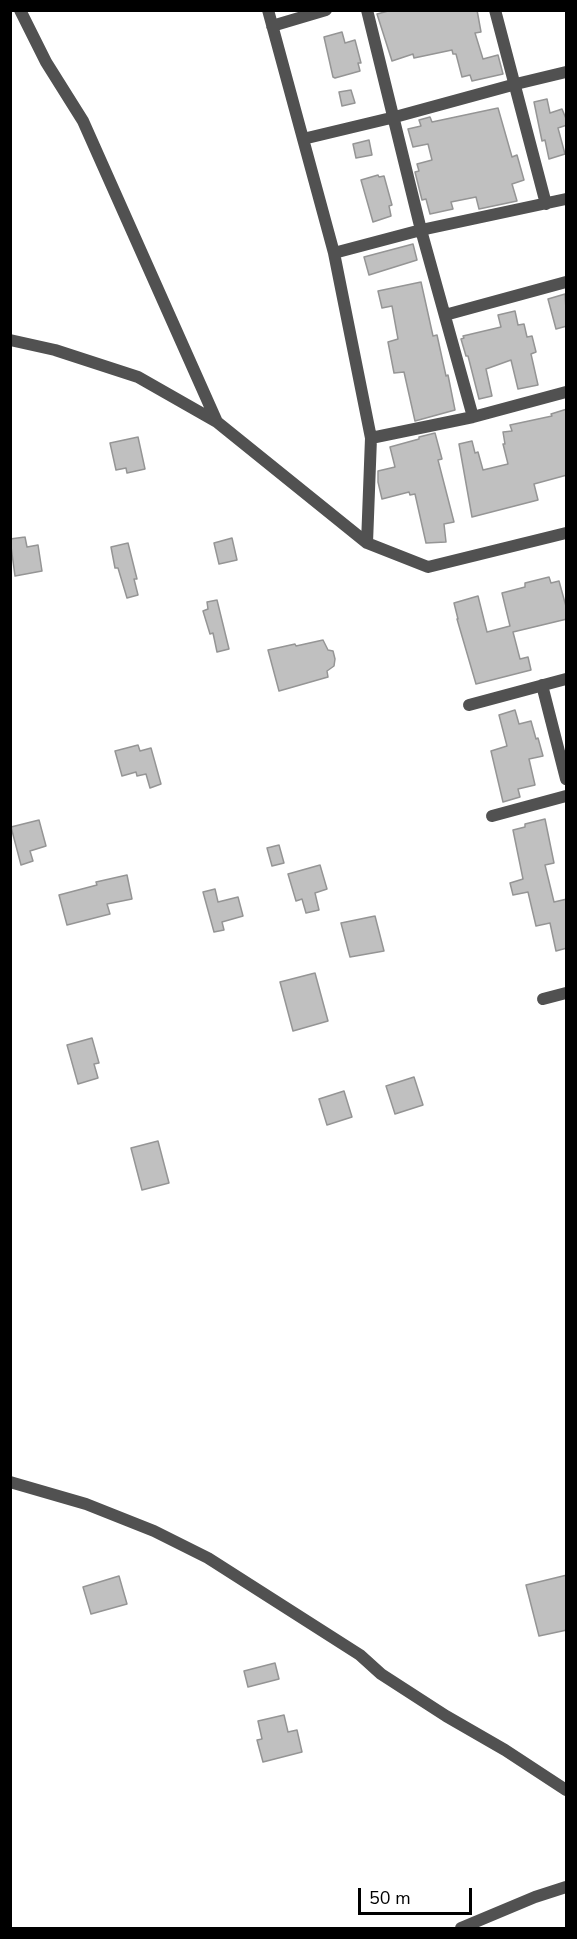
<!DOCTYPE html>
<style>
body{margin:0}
#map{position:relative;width:577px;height:1939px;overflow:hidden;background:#fff;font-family:"Nunito Sans",sans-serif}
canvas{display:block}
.frame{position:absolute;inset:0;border:12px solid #000;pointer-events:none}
.scale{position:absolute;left:358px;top:1888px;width:114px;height:27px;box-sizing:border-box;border:3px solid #000;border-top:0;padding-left:8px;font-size:18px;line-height:21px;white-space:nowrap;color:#000;-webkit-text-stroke:4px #fff;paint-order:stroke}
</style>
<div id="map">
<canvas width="577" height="1939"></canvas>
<div class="frame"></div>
<div class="scale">50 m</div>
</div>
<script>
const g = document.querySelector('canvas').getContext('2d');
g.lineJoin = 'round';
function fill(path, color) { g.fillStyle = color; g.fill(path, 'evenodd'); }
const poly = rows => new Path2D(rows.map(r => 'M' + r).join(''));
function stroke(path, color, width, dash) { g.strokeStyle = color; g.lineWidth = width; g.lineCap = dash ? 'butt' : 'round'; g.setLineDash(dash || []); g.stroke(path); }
const building = poly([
 [392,10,477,10,481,32,475,33,483,59,498,55,503,74,472,81,470,75,462,77,456,54,453,54,452,50,414,58,413,54,392,61,377,14,392,10],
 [342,32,345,43,355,40,361,63,358,63,360,71,335,78,333,77,324,37,342,32],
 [351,90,355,103,342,106,339,92,351,90],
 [547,99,550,113,562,109,567,121,567,125,558,128,565,154,549,159,545,140,542,141,534,102,547,99],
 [498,108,512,157,517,155,524,180,512,184,517,201,479,209,476,197,451,202,453,209,430,214,426,199,422,200,415,172,419,171,417,164,432,160,428,144,413,147,408,129,421,126,419,120,430,117,432,122,498,108],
 [369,140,372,155,356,158,353,144,369,140],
 [378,175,379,177,384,176,392,205,389,206,391,216,373,222,361,180,378,175],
 [413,244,417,260,369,275,364,257,413,244],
 [421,282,433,336,437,335,446,376,448,375,455,410,415,421,404,372,394,373,388,342,398,339,392,306,382,308,378,291,421,282],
 [565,294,567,326,556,329,548,299,565,294],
 [515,311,518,325,524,324,527,337,532,336,536,352,531,354,538,385,518,389,511,360,486,369,492,396,479,399,468,356,466,356,461,339,464,338,463,336,501,327,498,315,515,311],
 [567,409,567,475,534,484,538,500,472,517,459,444,472,441,475,453,478,452,483,470,508,464,503,444,505,444,503,432,512,431,510,425,552,416,551,414,567,409],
 [435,433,442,459,438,460,454,522,444,524,446,542,426,543,415,494,410,495,409,492,382,499,378,482,378,471,395,467,390,447,419,439,419,437,435,433],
 [138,437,145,469,127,473,126,468,116,470,110,443,138,437],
 [25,537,27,547,38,545,42,571,15,576,10,539,25,537],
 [232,538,237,560,219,564,214,543,232,538],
 [128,543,137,579,134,579,138,595,127,598,118,568,115,568,111,547,128,543],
 [549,577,551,583,559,581,567,610,567,619,513,632,520,659,528,657,531,670,476,684,457,619,458,619,454,603,478,596,487,632,510,626,502,593,525,587,525,583,549,577],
 [217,600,229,649,217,652,213,633,210,634,203,611,208,609,207,602,217,600],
 [323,640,328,650,333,651,335,659,334,666,327,671,328,677,279,691,268,650,295,644,296,646,323,640],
 [515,710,519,724,531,721,536,739,538,738,543,756,529,759,535,785,518,789,520,797,503,802,491,751,507,746,499,715,515,710],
 [138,745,140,751,151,748,161,784,150,788,146,774,137,776,136,772,122,776,115,751,138,745],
 [545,819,554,863,545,865,554,902,567,899,567,948,556,951,550,923,536,926,528,892,513,895,510,883,523,879,513,830,525,827,525,824,545,819],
 [39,820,46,846,30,851,33,861,21,865,11,827,39,820],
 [279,845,284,863,272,866,267,848,279,845],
 [320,865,327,889,315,893,319,910,306,913,302,899,296,901,288,874,320,865],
 [127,875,132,899,107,904,110,914,67,925,59,895,97,885,96,882,127,875],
 [215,889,218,902,238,897,243,916,222,922,224,930,214,932,203,892,215,889],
 [375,916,384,951,350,957,341,923,375,916],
 [315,973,328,1021,293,1031,280,982,315,973],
 [92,1038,99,1063,94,1064,98,1078,78,1084,67,1045,92,1038],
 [414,1077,423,1105,395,1114,386,1086,414,1077],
 [344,1091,352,1117,327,1125,319,1099,344,1091],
 [158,1141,169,1183,142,1190,131,1148,158,1141],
 [567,1575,567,1630,539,1636,526,1585,567,1575],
 [119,1576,127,1604,91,1614,83,1587,119,1576],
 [275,1663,279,1679,248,1687,244,1671,275,1663],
 [284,1715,288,1732,297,1730,302,1752,263,1762,257,1740,262,1739,258,1721,284,1715]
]);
fill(building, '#c0c0c0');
stroke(building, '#959595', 1.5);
stroke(poly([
 [20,10,46,62,83,121,217,422],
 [268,10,334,253,371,438,367,543],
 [367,10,421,230,473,417],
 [495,10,546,204],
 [272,26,326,10],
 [303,139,395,117,516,84,566,72],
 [334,253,421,230,566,199],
 [445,315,566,282],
 [10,340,55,350,138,377,217,422,367,543,428,567,566,533],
 [371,438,473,417,566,392],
 [542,685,566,779],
 [469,705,566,679],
 [492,816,566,796],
 [543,999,566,993],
 [10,1482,86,1504,154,1531,208,1558,360,1655,381,1674,446,1716,505,1750,566,1790],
 [461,1928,535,1897,566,1887]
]), '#515151', 12);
</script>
